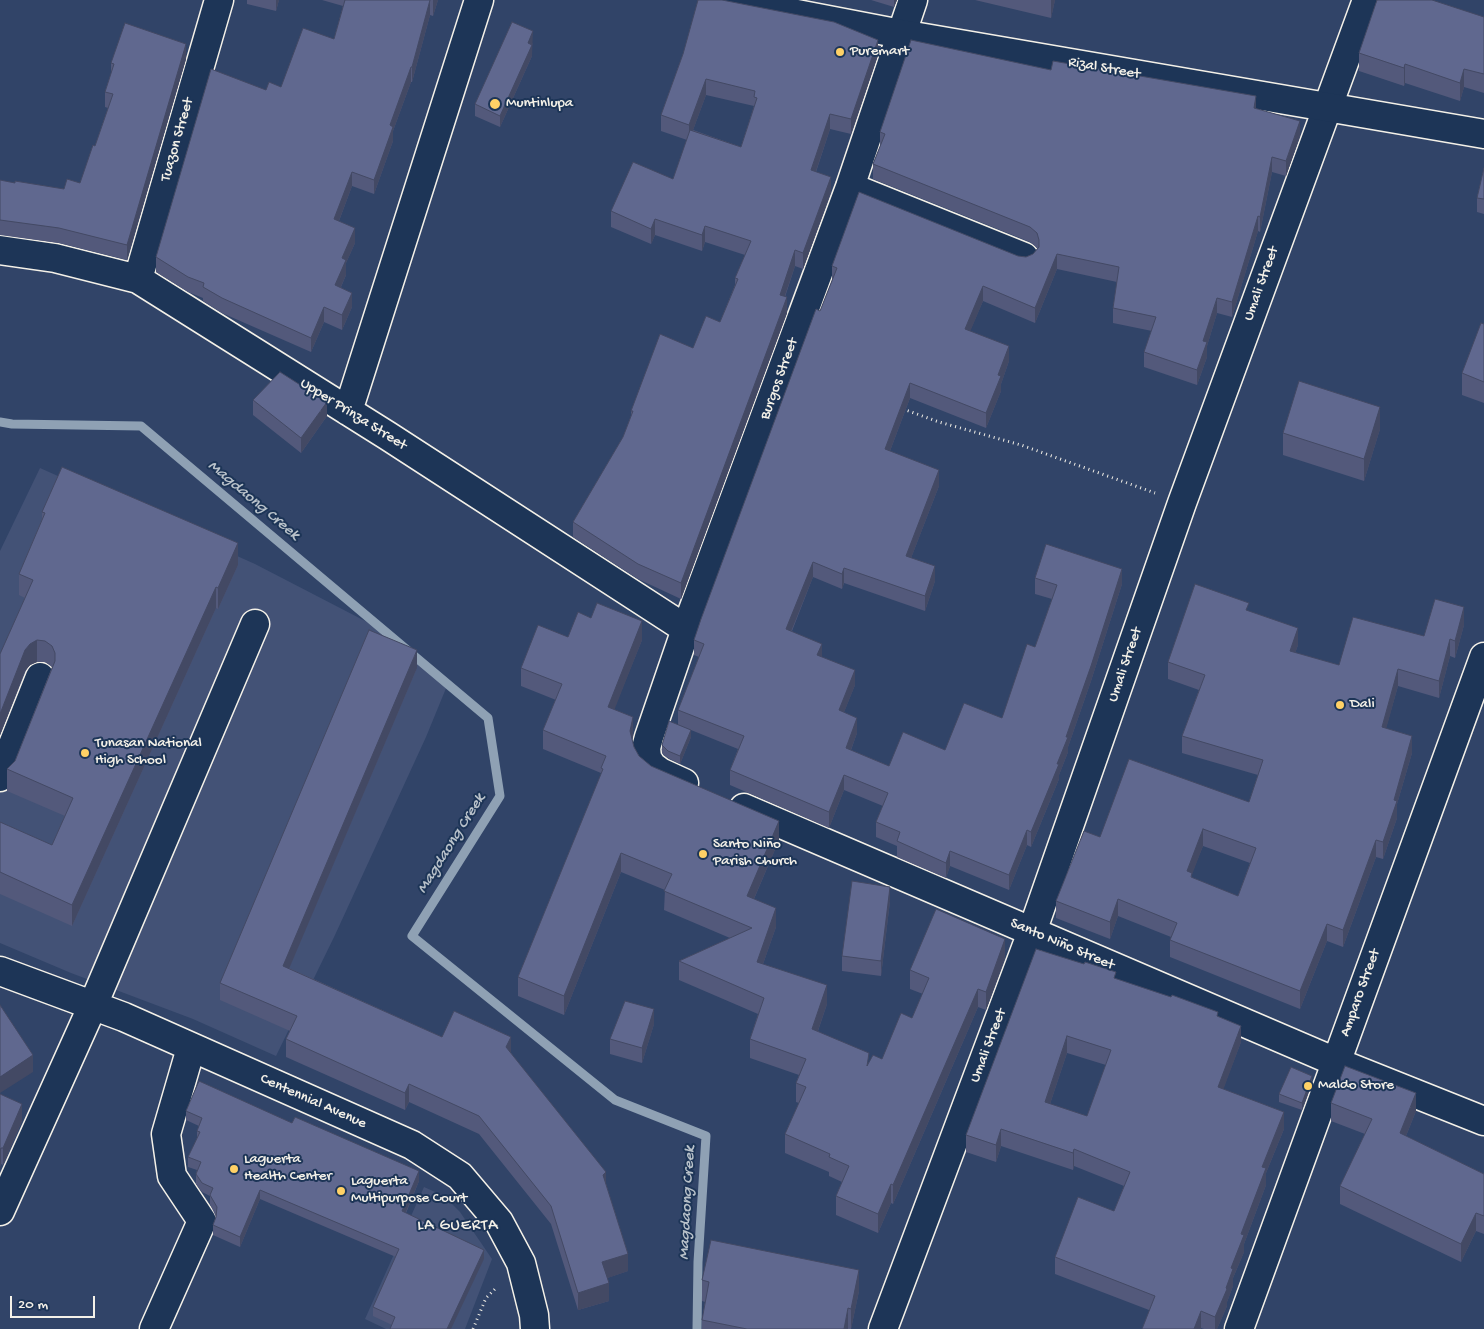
<!DOCTYPE html>
<meta charset="utf-8">
<style>
body{margin:0}
#map{position:relative;width:1484px;height:1329px;overflow:hidden;background:#314468;font-family:"Gochi Hand",sans-serif}
canvas{display:block}
.scale{position:absolute;left:10px;top:1296px;width:85px;height:22px;box-sizing:border-box;border:2px solid #f4f1e8;border-top:0;padding-left:6px;font-size:15px;line-height:18px;white-space:nowrap;color:#f4f1e8;-webkit-text-stroke:4px #1d3557;paint-order:stroke}
</style>
<div id="map">
<canvas width="1484" height="1329"></canvas>
<div class="scale">20 m</div>
</div>
<script>
const g = document.querySelector('canvas').getContext('2d');
g.lineJoin = 'round';
function fill(path, color) { g.fillStyle = color; g.fill(path, 'evenodd'); }
const poly = rows => new Path2D(rows.map(r => 'M' + r).join(''));
function stroke(path, color, width, dash) { g.strokeStyle = color; g.lineWidth = width; g.lineCap = dash ? 'butt' : 'round'; g.setLineDash(dash || []); g.stroke(path); }
function drawText(font, color, halo, rows, align = 'center') {
  g.font = font + ' "Gochi Hand",sans-serif'; g.lineWidth = 4; g.setLineDash([]); g.textBaseline = 'middle'; g.strokeStyle = halo; g.fillStyle = color; for (const [text, x, y, turn = 0] of rows) {
    g.save(); g.translate(x, y); g.rotate((+turn || 0) * Math.PI / 180); g.textAlign = isNaN(turn) ? turn : align; if (halo) g.strokeText(text, 0, 0); g.fillText(text, 0, 0); g.restore();
  }
}
fill(poly([
 [40,468,255,564,369,623,449,681,426,737,335,935,276,1056,193,1019,71,973,0,943,0,551],
 [424,1187,444,1196,460,1212,492,1259,465,1329,386,1329,365,1319]
]), '#435276');
stroke(poly([
 [0,422,12,424,141,426,488,718,500,796,412,936,615,1100,706,1136,698,1262,697,1329]
]), '#8fa1b4', 9);
const minor = poly([
 [850,187,1024,257],
 [0,250,55,258,138,279,388,436,686,629],
 [138,279,219,0],
 [348,411,479,0],
 [0,777,40,677],
 [684,783,660,772,652,766,647,758,646,748,649,737,686,629,850,187,913,0],
 [744,808,1336,1062,1484,1121],
 [0,971,124,1017,412,1145,460,1176,499,1222,521,1263,534,1315,535,1329],
 [0,1211,93,1005,255,624],
 [154,1329,202,1221,172,1176,166,1134,191,1048],
 [883,1329,1032,932,1182,503,1367,0],
 [1239,1329,1484,657]
]);
const major = poly([
 [724,0,901,34,1484,134]
]);
stroke(minor, '#f4f1e8', 31);
stroke(major, '#f4f1e8', 31);
stroke(poly([
 [903,409,939,422,1021,445,1155,493],
 [473,1329,486,1298,497,1287]
]), '#f4f1e8', 3, [1, 4]);
stroke(minor, '#1d3557', 28);
stroke(major, '#1d3557', 28);
fill(poly([
 [247,0,279,0,276,11,247,4],
 [322,0,438,0,433,16,430,15,412,82,411,82,393,131,393,141,374,194,352,186,339,221,355,243,346,263,346,275,341,287,352,307,342,330,324,322,311,352,222,313,203,301,203,298,188,292,156,272,156,257,266,90,281,87,334,39,343,6],
 [871,0,897,0,894,7],
 [975,0,1055,0,1051,18],
 [1484,17,1484,93,1464,87,1460,101,1405,83,1404,86,1359,71,1359,53],
 [533,43,532,45,532,56,500,127,475,116,475,104],
 [683,54,878,55,851,134,830,129,816,172,831,192,803,269,795,266,785,297,787,313,681,599,638,579,573,537,573,522,623,437,631,416,631,411,693,348,720,322,735,285,735,278,745,255,705,242,702,251,655,235,651,244,611,227,611,211,673,179,687,140,661,131,661,115],
 [706,95,754,106,741,147,693,130],
 [186,59,127,260,59,243,0,235,0,180,15,183,64,189,80,183,95,146,108,108,105,107,105,92,111,74,111,63],
 [1051,70,1256,109,1300,136,1286,176,1272,172,1260,232,1258,231,1232,317,1217,313,1207,346,1207,357,1197,385,1144,367,1144,352,1152,331,1113,323,1113,308,1117,282,1057,269,1035,323,983,301,970,331,1009,361,1001,384,1001,391,986,428,910,398,890,451,939,486,911,558,935,581,925,611,844,583,842,589,813,577,792,631,855,685,844,712,857,733,851,750,889,766,945,750,1002,718,1035,647,1052,599,1035,594,1035,578,1122,584,1091,681,1068,747,1068,752,1059,775,1059,779,1031,847,1027,845,1009,890,950,866,946,878,897,857,897,846,876,837,876,822,883,806,844,790,829,828,730,785,730,770,738,749,691,730,691,737,680,764,668,758,662,753,662,745,678,724,678,710,699,657,694,655,694,640,832,281,832,266,1018,256,1026,257,1033,254,1037,249,1037,248,1030,242,873,179,873,164,880,147,880,132],
 [1484,168,1484,214,1477,212,1477,198],
 [1484,324,1484,403,1462,395,1462,373],
 [253,400,327,416,301,453,253,415],
 [1380,429,1364,481,1283,455,1283,433],
 [42,512,238,565,218,609,216,608,72,926,0,894,0,822,52,845,65,816,7,791,7,769,15,761,52,667,45,662,37,662,30,665,25,671,0,735,0,654,25,598,19,595,19,574,42,519],
 [1249,611,1298,645,1295,653,1339,665,1424,636,1464,625,1455,658,1450,656,1439,698,1398,686,1386,728,1412,753,1397,804,1397,818,1383,859,1376,857,1343,947,1327,941,1300,1009,1170,957,1170,940,1171,937,1118,916,1110,939,1056,918,1056,901,1100,837,1249,802,1258,775,1182,753,1182,736,1199,690,1168,679,1168,662],
 [1203,846,1250,863,1238,896,1192,878,1192,873],
 [568,637,642,640,614,709,633,736,632,740,634,747,639,756,651,766,779,840,754,899,776,927,763,964,827,1004,818,1031,869,1063,882,1059,912,1018,923,994,910,989,910,970,1005,958,986,1010,978,1007,893,1204,891,1203,878,1233,836,1215,836,1196,842,1182,829,1176,829,1172,785,1153,785,1134,799,1103,796,1102,796,1083,799,1075,750,1058,750,1039,758,1014,679,980,679,961,730,938,664,910,665,890,621,872,564,1015,518,996,518,977,601,775,601,773,543,749,543,730,556,700,521,686,521,668],
 [417,668,289,968,442,1037,511,1053,606,1184,628,1271,607,1278,609,1301,578,1310,551,1224,479,1134,409,1102,405,1110,286,1057,286,1039,290,1031,220,1000,220,983],
 [890,901,881,976,842,971,842,956],
 [1116,979,1218,1017,1241,1042,1223,1089,1284,1129,1266,1173,1266,1185,1244,1244,1244,1252,1233,1278,1233,1286,1227,1302,1227,1306,1217,1329,1204,1329,1149,1310,1055,1274,1055,1257,1114,1211,1124,1186,1074,1166,1073,1170,1001,1146,996,1162,966,1152,966,1135],
 [1067,1053,1106,1065,1087,1116,1050,1104],
 [654,1024,642,1063,610,1054,610,1039],
 [1312,1083,1302,1110,1279,1102,1279,1094],
 [0,1094,22,1121,3,1165,1,1164,0,1167],
 [1331,1103,1416,1111,1406,1136,1484,1174,1484,1234,1476,1231,1461,1262,1340,1204,1340,1186,1365,1134,1331,1121],
 [186,1111,419,1181,406,1213,484,1259,392,1325,373,1316,373,1307,396,1257,260,1199,240,1247,213,1235,213,1225,216,1217,210,1204,210,1196,202,1192,196,1184,196,1174,197,1170,188,1167,188,1157,197,1139,197,1131,199,1126,186,1120],
 [702,1280,859,1291,851,1329,702,1329,702,1320,705,1302,702,1301]
]), '#53597b');
fill(poly([
 [276,0,279,0,276,11],
 [430,0,430,15,412,82,412,67],
 [433,0,438,0,433,16],
 [894,0,897,0,894,7],
 [1051,0,1055,0,1051,18],
 [533,31,532,56,500,127,500,116],
 [878,40,878,55,851,134,851,119],
 [186,44,186,59,127,260,127,245],
 [1405,64,1405,83,1404,86,1404,68],
 [411,67,411,82,393,131,393,141,374,194,374,180,390,125],
 [1464,69,1464,87,1460,101,1460,83],
 [706,79,706,95,689,141,689,125],
 [1256,96,1256,111,1254,108],
 [830,114,830,129,811,186,811,170],
 [1300,121,1300,136,1286,176,1286,161],
 [1272,157,1272,172,1260,232,1260,217],
 [352,172,352,186,334,234,334,219],
 [831,177,831,192,803,269,803,253],
 [1258,216,1258,231,1232,317,1232,302],
 [655,219,655,235,651,244,651,229],
 [705,226,705,242,702,251,702,235],
 [355,228,355,243,346,263,346,275,335,300,335,285,342,258],
 [795,250,795,266,780,310,780,295],
 [1057,254,1057,269,1035,323,1035,308],
 [983,286,983,301,965,344,965,329],
 [352,293,352,307,342,330,342,315],
 [787,297,787,313,681,599,681,583],
 [1217,298,1217,313,1207,346,1207,357,1197,385,1197,370,1203,341],
 [324,307,324,322,311,352,311,338],
 [1009,346,1009,361,1001,384,1001,391,986,428,986,413,998,375],
 [910,383,910,398,885,464,885,449],
 [327,402,327,416,301,453,301,438],
 [1380,407,1380,429,1364,481,1364,459],
 [939,470,939,486,906,571,906,556],
 [238,543,238,565,218,609,218,588],
 [813,562,813,577,786,644,786,629],
 [935,566,935,581,925,611,925,596],
 [844,568,844,583,842,589,842,574],
 [1122,569,1122,584,1091,681,1068,747,1068,752,1059,775,1059,779,1031,847,1031,832,1057,764],
 [216,587,216,608,72,926,72,905],
 [1464,607,1464,625,1455,658,1455,641],
 [642,621,642,640,608,726,608,707],
 [1298,628,1298,645,1290,668,1290,651],
 [1450,639,1450,656,1439,698,1439,681],
 [37,640,37,662,30,665,25,671,0,735,0,714,25,650,30,644],
 [822,644,822,659,817,655],
 [417,650,417,668,283,983,283,966],
 [1398,669,1398,686,1382,744,1382,727],
 [855,670,855,685,839,725,839,710],
 [633,717,633,736,630,750,630,731],
 [857,718,857,733,846,763,846,748],
 [691,730,691,737,680,764,680,756],
 [1412,736,1412,753,1397,804,1397,818,1383,859,1383,842,1394,800],
 [844,775,844,790,829,828,829,812],
 [779,821,779,840,747,915,747,896],
 [1203,829,1203,846,1187,888,1187,871],
 [1027,830,1027,845,1009,890,1009,875],
 [1376,840,1376,857,1343,947,1343,930],
 [950,851,950,866,946,878,946,863],
 [621,853,621,872,564,1015,564,996],
 [890,887,890,901,881,976,881,961],
 [1118,899,1118,916,1110,939,1110,922],
 [776,908,776,927,757,981,757,962],
 [1327,924,1327,941,1300,1009,1300,991],
 [1005,939,1005,958,986,1010,986,992],
 [827,985,827,1004,812,1048,812,1029],
 [978,989,978,1007,893,1204,893,1185],
 [654,1009,654,1024,642,1063,642,1048],
 [1241,1026,1241,1042,1218,1104,1218,1087],
 [1067,1036,1067,1053,1045,1119,1045,1102],
 [511,1037,511,1055,506,1047],
 [33,1055,33,1072,0,1093,0,1077],
 [1312,1076,1312,1083,1302,1110,1302,1103],
 [409,1084,409,1102,405,1110,405,1093],
 [1416,1093,1416,1111,1400,1151,1400,1133],
 [22,1104,22,1121,3,1165,3,1148],
 [1284,1112,1284,1129,1266,1173,1266,1185,1244,1244,1244,1252,1233,1278,1233,1286,1227,1302,1227,1306,1217,1329,1215,1329,1215,1317,1226,1288,1231,1268,1262,1167],
 [1001,1129,1001,1146,996,1162,996,1145],
 [1,1148,1,1164,0,1167,0,1150],
 [1074,1149,1074,1166,1073,1170,1073,1153],
 [419,1171,419,1181,402,1221,402,1211],
 [606,1172,606,1190,603,1175],
 [891,1184,891,1203,878,1233,878,1214],
 [260,1190,260,1199,240,1247,240,1237],
 [1476,1213,1476,1231,1461,1262,1461,1244],
 [484,1250,484,1259,451,1329,447,1329],
 [628,1254,628,1271,602,1280,602,1262],
 [859,1270,859,1291,851,1329,851,1309],
 [609,1283,609,1301,578,1310,578,1293],
 [848,1308,848,1329,844,1329],
 [1201,1311,1201,1329,1194,1329]
]), '#434964');
const building = poly([
 [345,0,430,0,412,67,411,67,390,125,393,127,374,180,352,172,334,219,355,228,342,258,346,260,335,285,352,293,342,315,324,307,311,338,222,298,203,287,204,283,188,277,156,257,211,69,266,90,269,82,281,87,303,28,334,39,345,0],
 [698,0,722,0,834,22,878,40,851,119,830,114,811,170,831,177,803,253,795,250,780,295,787,297,681,583,638,564,573,522,623,437,633,411,631,411,660,334,693,348,706,316,720,322,738,279,735,278,751,241,705,226,702,235,655,219,651,229,611,211,633,162,673,179,690,130,741,147,757,98,754,97,755,91,706,79,689,125,661,115,683,54,698,0],
 [1377,0,1432,0,1484,17,1484,74,1464,69,1460,83,1405,64,1404,68,1359,53,1377,0],
 [512,22,533,31,528,43,532,45,500,116,475,104,512,22],
 [125,23,186,44,127,245,59,228,0,220,0,180,15,183,15,181,64,189,67,179,80,183,93,145,95,146,113,94,105,92,114,64,111,63,125,23],
 [911,40,1051,70,1053,61,1256,96,1254,108,1300,121,1286,161,1272,157,1260,217,1258,216,1232,302,1217,298,1203,341,1207,342,1197,370,1144,352,1156,317,1113,308,1119,267,1057,254,1035,308,983,286,965,329,1009,346,998,375,1001,376,986,413,910,383,885,449,939,470,906,556,935,566,925,596,844,568,842,574,813,562,786,629,822,644,817,655,855,670,839,710,857,718,846,748,889,766,903,732,945,750,964,703,1002,718,1027,644,1035,647,1057,585,1035,578,1046,544,1122,569,1091,666,1066,737,1068,737,1057,764,1059,764,1031,832,1027,830,1009,875,950,851,946,863,897,841,900,832,876,822,888,793,844,775,829,812,730,770,744,736,678,710,704,644,694,640,701,619,816,309,820,311,837,268,832,266,859,192,1018,256,1026,257,1033,254,1039,247,1039,240,1037,233,1030,227,873,164,885,134,880,132,911,40],
 [1484,168,1484,199,1477,198,1484,168],
 [1481,323,1484,324,1484,382,1462,373,1481,323],
 [280,372,327,402,301,438,253,400,280,372],
 [1299,381,1380,407,1364,459,1283,433,1299,381],
 [62,467,238,543,218,588,216,587,72,905,0,872,0,822,52,845,73,798,7,769,15,761,55,661,55,653,52,646,45,641,37,640,30,644,25,650,0,714,0,654,33,580,19,574,45,513,42,512,62,467],
 [1195,584,1249,603,1246,610,1298,628,1290,651,1339,665,1353,617,1424,636,1435,599,1464,607,1455,641,1450,639,1439,681,1398,669,1382,727,1412,736,1394,800,1397,801,1383,842,1376,840,1343,930,1327,924,1300,991,1170,940,1177,923,1118,899,1110,922,1056,901,1084,831,1100,837,1129,759,1249,802,1263,760,1182,736,1205,675,1168,662,1195,584],
 [1203,829,1256,848,1238,896,1191,877,1192,873,1187,871,1203,829],
 [597,603,642,621,608,707,633,717,630,731,634,747,639,756,651,766,779,821,747,896,776,908,757,962,827,985,812,1029,869,1053,867,1066,873,1055,882,1059,901,1013,912,1018,929,978,910,970,936,909,1005,939,986,992,978,989,893,1185,891,1184,878,1214,836,1196,849,1166,829,1157,830,1154,785,1134,806,1087,796,1083,806,1059,750,1039,764,998,679,961,752,928,664,891,672,874,621,853,564,996,518,977,603,769,601,768,606,756,543,730,562,684,521,668,538,625,568,637,578,612,591,618,597,603],
 [369,630,417,650,283,966,442,1037,454,1011,511,1037,506,1047,606,1172,603,1175,628,1254,602,1262,609,1283,578,1293,551,1206,479,1116,409,1084,405,1093,286,1039,297,1016,220,983,369,630],
 [669,721,691,730,680,756,668,751,662,745,669,721],
 [852,881,890,887,881,961,842,956,852,881],
 [1036,949,1084,964,1085,962,1116,972,1114,978,1171,997,1172,995,1218,1012,1217,1016,1241,1026,1218,1087,1284,1112,1262,1167,1266,1168,1241,1234,1244,1235,1231,1268,1233,1269,1226,1288,1227,1289,1215,1317,1201,1311,1194,1329,1142,1329,1155,1296,1055,1257,1078,1197,1114,1211,1130,1172,1074,1149,1073,1153,1001,1129,996,1145,966,1135,1036,949],
 [1067,1036,1111,1050,1087,1116,1045,1102,1067,1036],
 [625,1001,654,1009,642,1048,610,1039,625,1001],
 [0,1005,33,1055,0,1077,0,1005],
 [1345,1066,1416,1093,1400,1133,1484,1174,1484,1216,1476,1213,1461,1244,1340,1186,1372,1119,1331,1103,1345,1066],
 [1291,1067,1312,1076,1302,1103,1279,1094,1291,1067],
 [199,1081,292,1123,295,1117,419,1171,402,1211,484,1250,447,1329,390,1329,395,1317,373,1307,399,1249,260,1190,240,1237,213,1225,216,1217,217,1207,210,1195,213,1188,202,1183,196,1174,201,1162,188,1157,200,1132,197,1131,202,1118,186,1111,199,1081],
 [0,1094,22,1104,3,1148,1,1148,0,1150,0,1094],
 [711,1240,859,1270,851,1309,848,1308,844,1329,747,1329,702,1320,709,1282,702,1280,711,1240]
]);
fill(building, '#60688f');
stroke(building, '#434964', 1);
for (const [x, y, r, color] of [
 [840,52,5,"#ffd166"],
 [495,104,6,"#ffd166"],
 [1340,705,5,"#ffd166"],
 [85,753,5,"#ffd166"],
 [703,854,5,"#ffd166"],
 [1308,1086,5,"#ffd166"],
 [234,1169,5,"#ffd166"],
 [341,1191,5,"#ffd166"]
]) { const dot = new Path2D(); dot.arc(x, y, r, 0, 2 * Math.PI); g.fillStyle = color; g.fill(dot); stroke(dot, '#1d3557', 2); }
drawText('15px', '#f4f1e8', '#1d3557', [
 ["Puremart",850,52],
 ["Muntinlupa",506,104],
 ["Dali",1350,705],
 ["Tunasan National",95,744],
 ["High School",95,761],
 ["Santo Niño",713,845],
 ["Parish Church",713,862],
 ["Maldo Store",1318,1086],
 ["Laguerta",244,1160],
 ["Health Center",244,1177],
 ["Laguerta",351,1182],
 ["Multipurpose Court",351,1199]
], 'left');
drawText('15px', '#f4f1e8', '#1d3557', [
 ["Rizal Street",1104,69,10],
 ["Tuazon Street",178,140,-74],
 ["Umali Street",1262,284,-70],
 ["Burgos Street",780,379,-70],
 ["Upper Prinza Street",353,415,32],
 ["Umali Street",1126,665,-71],
 ["Santo Niño Street",1062,945,23],
 ["Amparo Street",1361,993,-70],
 ["Umali Street",989,1046,-69],
 ["Centennial Avenue",313,1102,24]
]);
drawText('italic 16px', '#b9c2ca', '#1d3557', [
 ["Magdaong Creek",253,501,40],
 ["Magdaong Creek",452,844,-58],
 ["Magdaong Creek",688,1203,-87]
]);
g.letterSpacing = '1px';
drawText('16px', '#f4f1e8', '#1d3557', [
 ["LA GUERTA",458,1227]
]);
g.letterSpacing = '0px';
</script>
